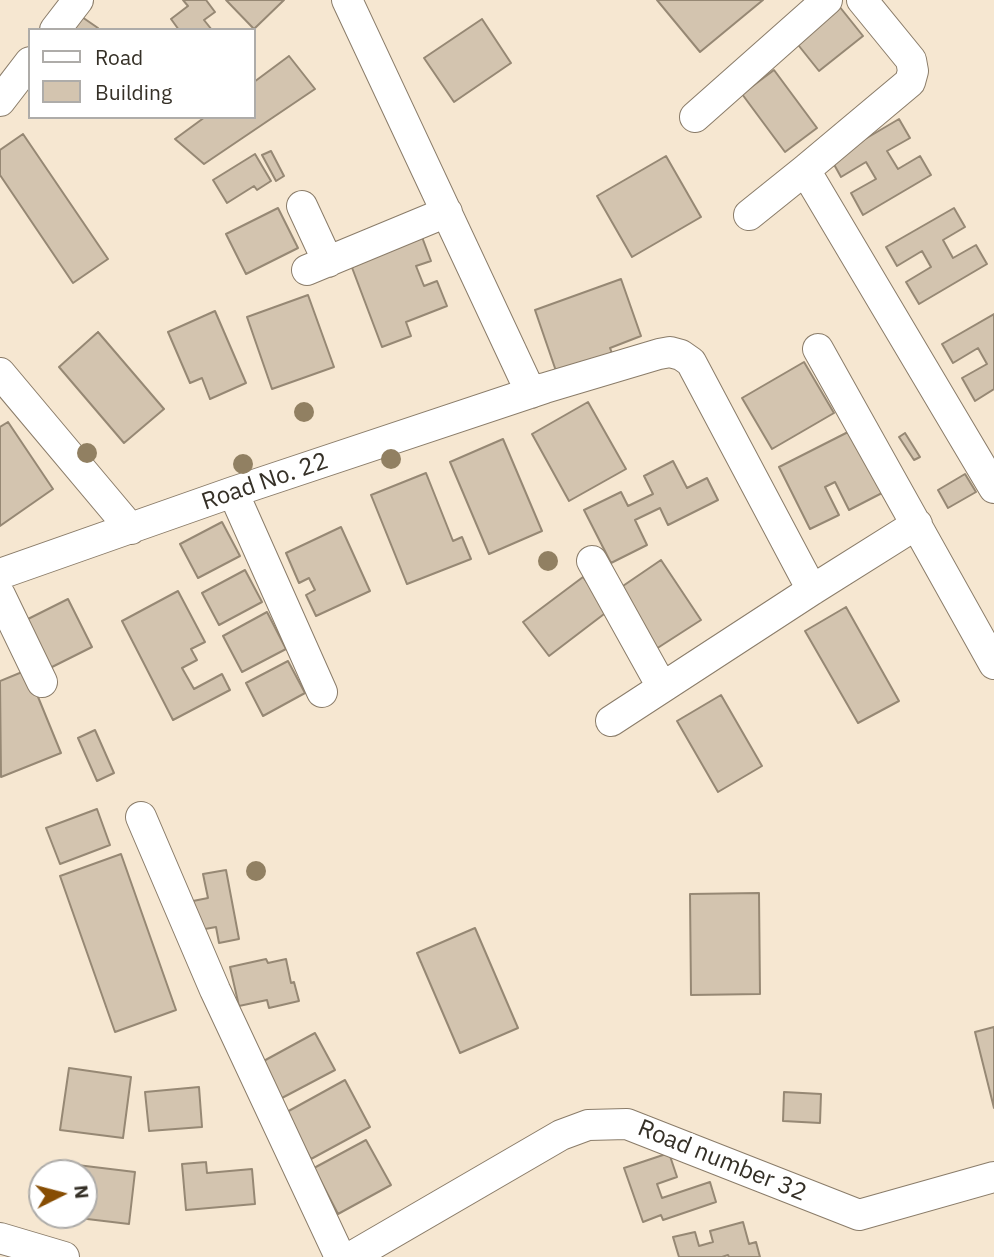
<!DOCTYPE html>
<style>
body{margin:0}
#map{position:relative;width:994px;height:1257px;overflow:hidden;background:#f6e7d1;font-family:"IBM Plex Sans",sans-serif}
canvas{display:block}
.legend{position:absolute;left:28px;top:28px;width:228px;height:91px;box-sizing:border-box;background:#fff;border:2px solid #aeaca9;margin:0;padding:9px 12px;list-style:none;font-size:21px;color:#353027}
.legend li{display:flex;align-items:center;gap:14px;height:35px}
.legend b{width:35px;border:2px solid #aeaca9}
.north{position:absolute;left:28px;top:1159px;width:70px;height:70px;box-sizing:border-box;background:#fff;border:2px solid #aeaca9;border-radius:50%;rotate:84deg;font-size:19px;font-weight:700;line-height:28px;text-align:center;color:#353027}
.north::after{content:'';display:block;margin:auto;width:24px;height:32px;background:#874d03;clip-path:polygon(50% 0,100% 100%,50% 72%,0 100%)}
</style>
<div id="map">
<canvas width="994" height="1257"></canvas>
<ul class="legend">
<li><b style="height:9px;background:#fff"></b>Road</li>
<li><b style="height:19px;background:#d3c4af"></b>Building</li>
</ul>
<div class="north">N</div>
</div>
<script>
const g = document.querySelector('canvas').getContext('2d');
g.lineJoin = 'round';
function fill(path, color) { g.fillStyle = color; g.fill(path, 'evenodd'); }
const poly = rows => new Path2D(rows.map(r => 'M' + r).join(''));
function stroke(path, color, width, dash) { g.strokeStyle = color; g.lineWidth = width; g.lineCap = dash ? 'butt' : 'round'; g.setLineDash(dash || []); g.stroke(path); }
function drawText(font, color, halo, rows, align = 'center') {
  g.font = font + ' "IBM Plex Sans",sans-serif'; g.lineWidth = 7; g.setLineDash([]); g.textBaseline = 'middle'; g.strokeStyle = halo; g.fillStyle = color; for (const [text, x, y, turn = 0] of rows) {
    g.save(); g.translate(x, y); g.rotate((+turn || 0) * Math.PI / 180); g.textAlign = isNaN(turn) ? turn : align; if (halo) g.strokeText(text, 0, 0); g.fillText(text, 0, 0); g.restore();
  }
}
const building = poly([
 [183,0,206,0,215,12,204,20,212,30,179,30,171,19,188,6,183,0],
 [226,0,284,0,254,29,226,0],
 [657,0,763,0,700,52,657,0],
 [839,6,863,36,819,71,795,41,839,6],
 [82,17,98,28,97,30,74,30,82,17],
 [482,19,511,63,454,102,424,58,482,19],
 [289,56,315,89,204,164,175,139,205,117,254,117,254,82,289,56],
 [774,70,817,128,785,152,742,94,774,70],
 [899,119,910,138,887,151,898,169,920,156,931,175,863,215,851,193,876,179,866,162,841,177,831,159,899,119],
 [23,134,108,259,73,283,0,175,0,150,23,134],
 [271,151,284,176,276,181,262,155,271,151],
 [255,154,271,181,257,190,254,186,227,203,213,180,255,154],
 [666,156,701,217,632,257,597,196,666,156],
 [278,208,298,248,246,274,226,234,278,208],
 [954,208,965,227,943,240,953,258,976,245,987,264,919,304,906,282,931,267,922,251,897,266,886,247,954,208],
 [419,229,431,261,416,266,424,286,437,281,447,306,406,322,411,336,382,347,348,257,419,229],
 [621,279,641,336,610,348,615,361,556,371,535,310,621,279],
 [308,295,334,367,272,389,247,317,308,295],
 [215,311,246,383,210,399,202,378,190,383,168,332,215,311],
 [994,314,994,389,975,401,962,378,987,364,978,348,953,363,942,344,994,314],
 [98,332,164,409,124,443,59,367,98,332],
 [804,362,834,413,772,449,742,398,804,362],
 [588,402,626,469,569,501,532,434,588,402],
 [8,422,53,489,0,526,0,427,8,422],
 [850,431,882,493,849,510,835,482,825,487,839,515,810,529,779,467,850,431],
 [905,433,920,457,914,460,899,437,905,433],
 [503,439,542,531,489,554,450,462,503,439],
 [673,461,687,488,707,478,718,500,668,525,660,508,635,520,647,545,611,563,584,510,621,492,628,506,653,494,644,476,673,461],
 [426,473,453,541,462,537,471,559,407,584,371,495,426,473],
 [965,474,976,492,948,508,938,490,965,474],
 [222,522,240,556,198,578,180,544,222,522],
 [341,527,370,591,316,616,306,595,315,590,309,578,299,583,286,553,341,527],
 [661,560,701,620,656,649,617,590,661,560],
 [245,570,262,602,219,625,202,593,245,570],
 [583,577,608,611,549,656,523,622,583,577],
 [178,591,205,642,191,649,197,660,182,668,194,689,222,674,230,690,173,720,122,621,178,591],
 [68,599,92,647,50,668,26,620,68,599],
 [846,607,899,701,858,723,805,631,846,607],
 [267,612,286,649,242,672,223,636,267,612],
 [288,661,305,693,263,716,246,683,288,661],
 [27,670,61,753,1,777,0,681,27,670],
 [721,695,762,766,718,792,677,721,721,695],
 [95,730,114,773,97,781,78,738,95,730],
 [97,809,110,845,60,864,46,828,97,809],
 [121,854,176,1010,115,1032,60,876,121,854],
 [226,870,239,939,219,943,216,927,194,931,188,902,208,898,203,874,226,870],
 [759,893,760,994,691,995,690,894,759,893],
 [475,928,518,1028,460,1053,417,953,475,928],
 [266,959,268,963,286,959,291,983,294,982,299,1001,269,1008,267,1000,239,1006,230,967,266,959],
 [994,1027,994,1108,975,1032,994,1027],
 [315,1033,335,1070,280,1099,260,1063,315,1033],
 [69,1068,131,1077,123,1138,60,1130,69,1068],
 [345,1080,370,1127,311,1159,285,1113,345,1080],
 [199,1087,202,1127,149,1131,145,1092,199,1087],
 [784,1092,821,1094,820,1123,783,1121,784,1092],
 [366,1140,391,1185,338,1214,314,1168,366,1140],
 [669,1153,677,1177,657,1184,662,1198,710,1182,716,1202,663,1220,661,1215,643,1222,624,1168,669,1153],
 [206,1162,207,1173,252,1169,255,1204,186,1210,182,1164,206,1162],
 [69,1164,135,1172,129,1224,62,1216,84,1215,84,1173,67,1173,69,1164],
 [743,1222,749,1244,756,1242,760,1257,729,1257,728,1255,722,1257,679,1257,673,1237,695,1232,699,1246,713,1242,710,1231,743,1222]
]);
fill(building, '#d3c4af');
stroke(building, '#968874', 2);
const minor = poly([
 [347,0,531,393],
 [55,30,78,0],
 [0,101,30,62],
 [695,117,827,0],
 [805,170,994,488],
 [302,206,328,262],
 [749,215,805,170,910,82,913,71,911,60,862,0],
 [307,270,447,212],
 [818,349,994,664],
 [0,373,131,529],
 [233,492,322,692],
 [592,561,662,687],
 [0,574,233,492,545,388,659,354,670,352,681,355,691,362,812,590],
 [0,595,42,682],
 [611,721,812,590,917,524],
 [141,817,215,990,340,1257],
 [0,1238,64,1257],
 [351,1257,561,1135,588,1125,627,1124,859,1215,994,1177]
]);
stroke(minor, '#8a7c69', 32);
stroke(minor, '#fff', 30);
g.fillStyle = '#918062';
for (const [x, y] of [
 [304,412],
 [87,453],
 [391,459],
 [243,464],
 [548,561],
 [256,871]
]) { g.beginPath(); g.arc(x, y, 10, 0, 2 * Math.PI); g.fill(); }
drawText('24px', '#353027', '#fff', [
 ["Road No. 22",265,482,-19],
 ["Road number 32",722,1161,22]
]);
</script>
